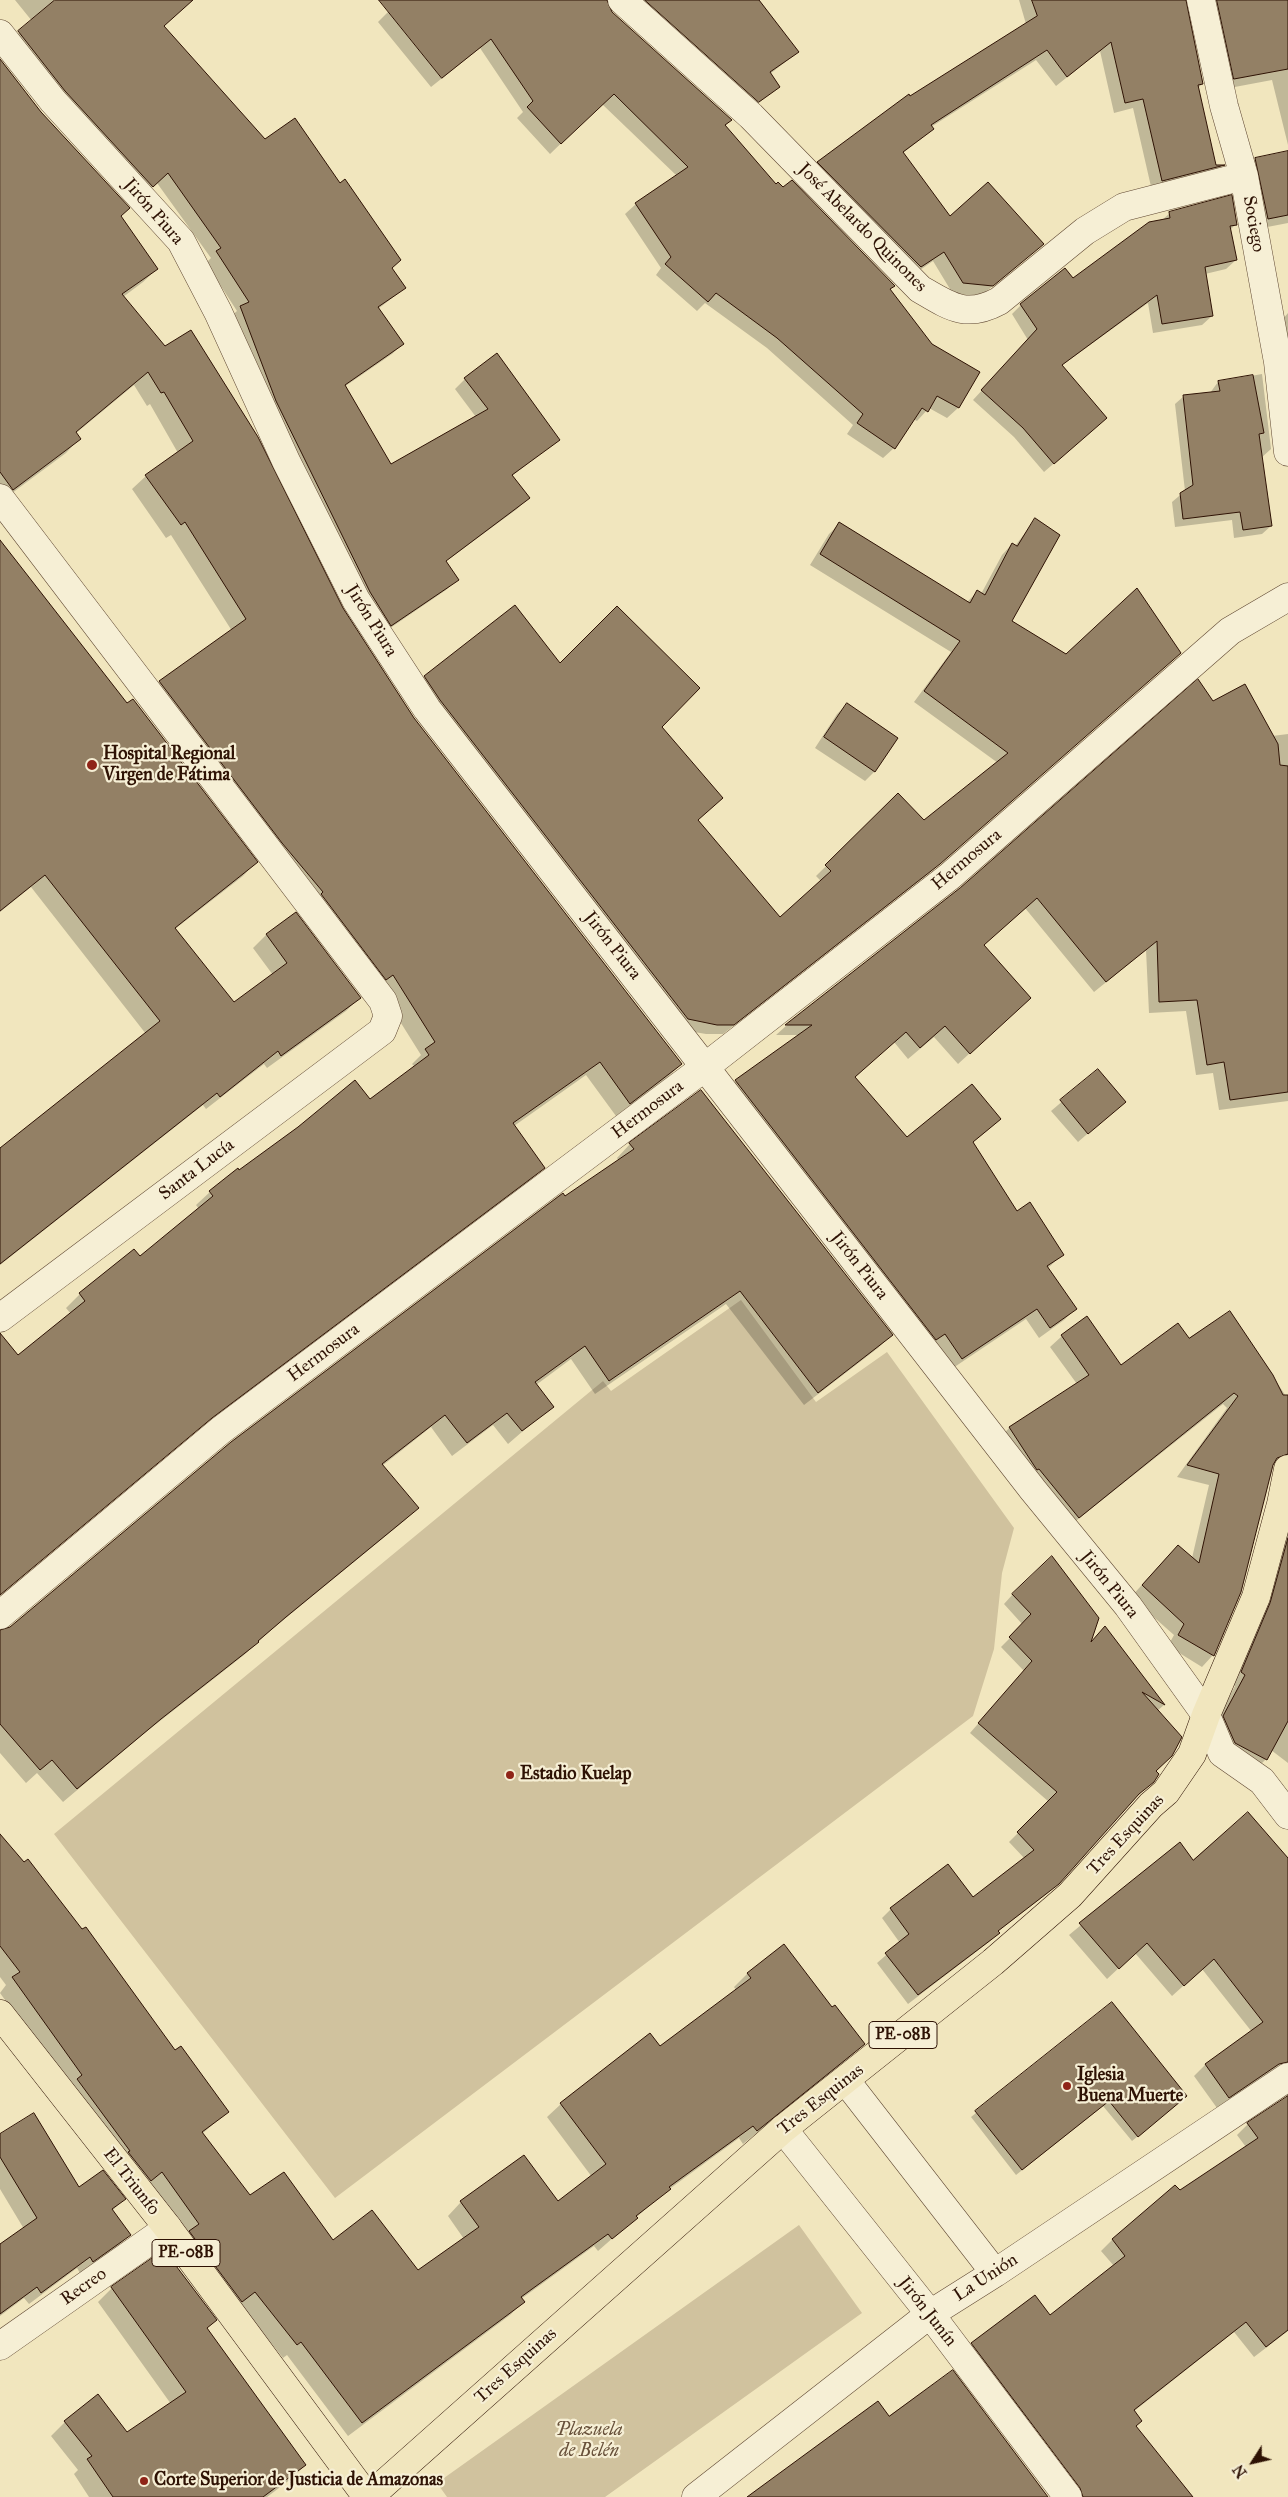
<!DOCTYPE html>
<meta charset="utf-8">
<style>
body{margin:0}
#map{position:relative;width:1288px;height:2497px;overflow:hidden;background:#f1e6be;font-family:"IM FELL Great Primer",serif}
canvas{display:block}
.north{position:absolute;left:1228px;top:2437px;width:50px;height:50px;-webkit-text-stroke:4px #f6efd5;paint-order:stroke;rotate:235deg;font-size:14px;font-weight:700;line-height:20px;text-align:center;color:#2e1204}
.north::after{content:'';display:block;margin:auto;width:18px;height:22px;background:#2e1204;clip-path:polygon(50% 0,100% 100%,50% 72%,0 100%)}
</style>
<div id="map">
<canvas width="1288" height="2497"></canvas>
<div class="north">N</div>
</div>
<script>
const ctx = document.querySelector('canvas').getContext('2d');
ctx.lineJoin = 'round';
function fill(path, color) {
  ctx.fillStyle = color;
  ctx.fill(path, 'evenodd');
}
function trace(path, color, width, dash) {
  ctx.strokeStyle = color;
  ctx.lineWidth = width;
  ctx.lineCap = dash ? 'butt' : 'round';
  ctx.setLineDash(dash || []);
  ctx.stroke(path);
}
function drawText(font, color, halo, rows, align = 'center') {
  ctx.font = font + ' "IM FELL Great Primer",serif';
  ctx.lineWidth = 4.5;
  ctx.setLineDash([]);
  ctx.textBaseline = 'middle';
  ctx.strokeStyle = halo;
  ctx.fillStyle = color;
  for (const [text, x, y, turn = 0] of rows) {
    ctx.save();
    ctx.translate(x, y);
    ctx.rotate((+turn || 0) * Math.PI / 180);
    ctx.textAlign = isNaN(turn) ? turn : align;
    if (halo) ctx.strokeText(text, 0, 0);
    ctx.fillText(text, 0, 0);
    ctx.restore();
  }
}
fill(new Path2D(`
 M741,1300L816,1402L887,1352L1014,1528L1002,1573L994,1649L973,1716L335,2198L54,1834L603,1381L611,1391Z
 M799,2225L862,2313L605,2497H447L437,2483Z`), '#d0c29e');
fill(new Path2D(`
 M15,0H188L163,26L265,141L391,268L405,288L378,309L402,344L392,354L344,387L391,466L476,417L455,389L465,379L558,440L512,476L528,498L517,509L445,562L457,580L446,590L380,635L230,317L237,311L206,263L211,258L157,183L142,197L8,43L32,21Z
 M400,0H606L611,12L731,120L725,126L776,186L889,289L931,345L978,373L958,408L947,418L929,408L917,421L913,419L894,448L883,458L847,434L853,425L767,348L705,303L697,311L656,275L661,268L625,214L636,204L677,176L602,104L550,154L517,118L523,112L480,48L431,87L378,22Z
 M624,0H757L798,52L770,74L778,87L748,111Z
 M1019,0H1185L1202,84L1197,89L1215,167L1221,166L1213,175L1152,191L1133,108L1114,113L1100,51L1056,86L1036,60L931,127L921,139L903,153L950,218L1042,244L981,296L953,294L933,261L910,277L808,173L818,163L910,98L1026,24Z
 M1202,0H1288V145L1272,80L1224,89Z
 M0,61L120,216L157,269L143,282L123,297L342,609L413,718L681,1064L667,1078L616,1116L586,1075L514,1126L543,1168L530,1181L196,1431L0,1595V1369L71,1314L66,1308L80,1294L134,1251L140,1257L199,1209L196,1205L210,1192L239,1172L369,1100L415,1067L412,1064L421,1055L379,988L146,695L160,682L232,631L171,535L166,538L132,489L146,476L178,453L150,404L147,406L134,385L75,434L79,439L66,453L0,502Z
 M1288,152V223L1257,229L1245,169L1256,159Z
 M1170,213L1236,224L1229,231L1236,260L1226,269L1205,274L1212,316L1202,325L1153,333L1148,303L1061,366L1096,427L1044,472L1014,437L973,400L1028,340L1012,314L1021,305L1073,279L1161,221Z
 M1288,313V343L1283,319Z
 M1262,374L1271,449L1261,458L1271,526L1262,534L1234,538L1232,520L1175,527L1172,502L1185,491L1175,404L1184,396L1210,393L1218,382Z
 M1035,520L1010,621L1067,655L1169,663L928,874L723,1034H706L677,1029L415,687L425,677L560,665L660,726L697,821L780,919L821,881L816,876L898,795L924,821L998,763L914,702L951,652L810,565L829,534L840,523L967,602L977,592L981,594L1002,555L1012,544L1015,546Z
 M0,542L127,705L256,862L243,876L175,929L234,1004L273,975L253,948L266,935L295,914L359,998L346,1011L267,1068L264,1064L206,1109L203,1105L0,1265V1149L146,1034L31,887L0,912Z
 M1212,702L1272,736L1288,734V1101L1219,1110L1213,1073L1196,1075L1186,1011L1149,1013L1146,950L1094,992L1025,908L982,946L1018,1009L958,1064L934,1037L908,1059L894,1042L854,1078L907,1139L988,1130L972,1143L1017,1213L1062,1255L1047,1269L1075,1309L1064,1320L1039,1338L1026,1319L950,1370L724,1092L736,1081L799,1035H776L786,1026L961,889Z
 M847,704L897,738L874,772L865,781L815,748L837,714Z
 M1098,1071L1124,1102L1078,1142L1051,1111Z
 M630,1144L891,1335L878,1348L804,1405L726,1304L595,1394L571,1359L536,1385L552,1406L508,1444L493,1425L452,1456L431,1427L382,1466L417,1508L404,1521L270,1631L244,1655L146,1732L63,1802L37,1773L26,1783L0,1753V1631L11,1628L565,1198L619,1161L617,1158Z
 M1229,1313L1288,1399V1469L1280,1465H1272L1240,1592L1213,1655L1202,1667L1168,1646L1174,1635L1131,1597L1167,1557L1192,1558L1209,1485L1177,1477L1227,1408L1223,1404L1067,1528L998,1440L1009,1428L1077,1384L1050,1347L1062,1336L1121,1367L1189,1340Z
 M1288,1503V1763L1271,1750L1266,1759L1254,1771L1213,1728L1235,1686L1231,1684Z
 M1013,1594L1089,1645L1105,1628L1164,1705L1157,1711L1153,1781L1133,1800L1048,1893L997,1932L989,1942L908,2004L877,1963L900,1943L882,1918L891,1909L973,1899L1025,1859L1009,1842L1049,1802L970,1733L1024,1671L1001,1647L1023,1625L1004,1604Z
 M0,1836L175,2052L227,2112L202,2134L250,2197L333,2242L418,2272L464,2239L448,2216L461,2202L558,2203L592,2177L547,2117L561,2104L660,2048L736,1990L734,1987L748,1973L832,2009L863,2044L850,2057L743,2144L739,2138L664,2193L598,2251L594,2246L521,2299L523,2302L510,2315L348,2436L287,2355L283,2358L69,2089L0,1993L6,1985L0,1977Z
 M1179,1844L1193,1862L1288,1860V2077L1217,2108L1194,2076L1205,2065L1252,2032L1202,1969L1172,1996L1135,1953L1107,1979L1069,1935Z
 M1112,2004L1180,2102L1132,2141L1103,2106L1016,2175L971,2117Z
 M1288,2097V2331L1254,2357L1234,2332L1133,2412L1135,2426L1192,2497H1090L1028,2420L1017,2428L961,2355L972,2344L1050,2317L1114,2266L1101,2251L1112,2240L1175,2187L1180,2192L1246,2147L1237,2135L1248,2124Z
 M0,2135L79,2189L124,2199L112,2211L129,2235L117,2247L80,2273L77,2268L29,2304L24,2298L0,2316V2246L24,2229L0,2189Z
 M112,2288L215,2320L206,2329L305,2465L291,2479L267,2497H89L74,2474L78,2470L51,2436L65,2422L127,2434L171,2404L98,2302Z`), '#0003');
const building = new Path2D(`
 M55,0H193L164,26L265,139L295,118L340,183L345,179L401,260L392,268L406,288L378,307L404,344L345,385L391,464L488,409L464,378L497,353L560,440L512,475L530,498L446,561L459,580L391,626L370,592L276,401L240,306L249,302L216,251L221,248L168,173L153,187L65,91L18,31Z
 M379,0H607L612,12L732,120L725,125L776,184L778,182L783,187L792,180L895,286L890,289L932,344L980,372L959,408L937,396L928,412L922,408L895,449L857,423L863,414L777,338L716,293L708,302L665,264L671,257L635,203L688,167L614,94L561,144L527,107L533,101L491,39L442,78Z
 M645,0H759L799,52L770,72L780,87L759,102Z
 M1032,0H1186L1203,84L1198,85L1216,165H1225L1162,181L1143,99L1125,103L1111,42L1067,77L1047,50L931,125L934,129L903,152L950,216L988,182L1044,244L993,286L963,283L944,252L921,267L817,162L909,94L910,96L1037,16Z
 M1217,0H1288V69L1234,79Z
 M0,59L41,112L130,208L121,216L158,269L122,294L165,346L191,330L258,437L343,608L414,718L682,1064L630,1104L600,1062L513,1123L545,1168L212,1418L0,1595V1333L18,1355L85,1301L79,1293L134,1249L140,1256L213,1196L209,1191L238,1168L239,1170L298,1127L355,1080L370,1099L429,1055L425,1049L435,1042L393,975L386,980L321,894L323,892L282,843L159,681L246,619L185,522L181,525L145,475L193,441L164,392L161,393L148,372L76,432L81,439L13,490L0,472Z
 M1288,151V215L1268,219L1255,158Z
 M1232,195L1237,225L1230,226L1237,260L1205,267L1213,316L1162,324L1157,295L1062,365L1107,418L1054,464L1023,428L981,390L1037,329L1020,304L1065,268L1073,278L1149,222L1170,218L1169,212Z
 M1253,375L1264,433L1259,434L1272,526L1243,530L1240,512L1183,519L1180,493L1193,485L1183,395L1220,391L1218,381Z
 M1035,518L1060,535L1012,621L1066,654L1137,588L1181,653L940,864L734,1025H717L688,1019L440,700L424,676L515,605L560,663L617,606L700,688L662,727L723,798L698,820L780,917L831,871L825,865L898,793L924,820L1008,753L924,691L960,641L820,554L839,522L970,603L977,590L985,595L1012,543L1017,546Z
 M0,540L127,703L133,699L258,862L175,928L234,1002L287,963L266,934L296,912L361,998L281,1056L278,1051L220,1097L217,1093L0,1264V1148L160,1021L45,875L0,911Z
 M1198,679L1213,701L1245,684L1278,744L1280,765L1288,766V1092L1230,1100L1224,1062L1207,1065L1197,1000L1159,1002L1157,941L1106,982L1037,898L984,945L1031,998L970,1054L945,1026L920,1048L906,1032L855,1077L907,1137L972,1084L1001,1119L973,1142L1017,1211L1030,1202L1064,1255L1047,1266L1077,1309L1050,1328L1037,1309L962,1359L945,1334L936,1340L735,1080L812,1025H785L960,888Z
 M847,703L898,738L875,772L824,737Z
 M1098,1069L1126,1102L1088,1134L1060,1100Z
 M701,1090L893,1335L818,1393L740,1291L609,1381L585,1346L535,1382L554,1407L522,1431L507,1413L467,1443L445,1415L382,1464L419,1508L286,1617L258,1641L259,1642L161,1719L77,1789L52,1760L40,1770L0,1724V1630L10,1627L231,1442L563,1193L565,1196L634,1149L629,1143Z
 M1230,1311L1273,1375L1283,1395H1288V1454L1277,1458L1273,1465L1241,1592L1214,1656L1178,1635L1184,1624L1142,1585L1178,1545L1199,1563L1219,1474L1187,1465L1238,1396L1234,1393L1079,1518L1039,1469L1037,1470L1035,1467L1009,1427L1089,1375L1061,1335L1087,1316L1121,1365L1178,1323L1189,1338Z
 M1288,1538V1721L1267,1760L1235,1743L1223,1716L1245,1675L1241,1672L1270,1603Z
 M1052,1556L1099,1618L1091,1642L1105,1626L1165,1705L1142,1692L1182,1737L1172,1756L1156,1771L1159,1774L1154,1782L1139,1794L1059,1884L998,1931L1000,1933L918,1995L885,1953L909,1934L890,1908L948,1864L973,1897L1034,1850L1017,1832L1057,1792L978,1723L1032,1661L1009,1637L1031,1614L1012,1594Z
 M1248,1812L1288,1858V2062L1279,2064L1229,2098L1205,2064L1263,2022L1214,1959L1184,1986L1147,1943L1119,1969L1079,1923L1180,1842L1193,1860Z
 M0,1834L24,1862L28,1859L82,1929L86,1927L175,2050L181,2046L229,2112L202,2132L250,2195L284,2172L333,2240L372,2210L418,2270L479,2227L460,2201L524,2155L558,2201L606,2164L560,2103L650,2033L660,2046L751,1978L747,1973L784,1944L832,2007L835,2005L865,2044L757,2131L753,2126L669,2187L671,2189L636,2216L638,2218L612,2239L608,2234L521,2297L525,2302L362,2423L301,2342L297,2345L255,2292L242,2302L189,2231L199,2224L162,2172L151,2181L128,2152L130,2151L77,2079L82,2075L12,1977L20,1972L0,1946Z
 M1112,2002L1187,2096L1138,2137L1109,2101L1022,2170L975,2111Z
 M1288,2096V2330L1266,2347L1246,2322L1134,2410L1142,2421L1136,2426L1193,2497H1083L1080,2488L971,2343L1035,2295L1050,2315L1125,2256L1112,2239L1175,2185L1180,2190L1258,2138L1247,2123Z
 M34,2113L79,2187L103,2170L126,2199L112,2209L131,2235L93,2262L90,2257L41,2293L37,2287L0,2314V2244L37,2218L0,2157V2134Z
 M164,2250L217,2320L207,2328L306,2465L263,2497H113L87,2459L92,2456L64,2421L98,2394L127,2432L186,2392L111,2287Z
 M953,2370L1048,2497H747L878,2401L889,2416Z`);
fill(building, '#938065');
trace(building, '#2e1204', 1);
const street = new Path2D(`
 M622,0L751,116L920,289C949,306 966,319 999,301L1085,231L1124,207L1244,176
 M1201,0L1224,106L1244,176L1278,362L1288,452
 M0,34L53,101L181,241L218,312L286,461L356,600L427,709L1033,1490L1128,1606L1206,1715L1222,1753L1262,1781L1288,1815
 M0,498L383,1001L388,1016L382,1031L0,1318
 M0,1615L221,1430L705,1067L950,876L1230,631L1288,597
 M846,2081L995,2273
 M783,2129L930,2314L1068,2497
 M0,2346L168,2228
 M696,2497L930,2314L995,2273L1288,2077`);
const highway = new Path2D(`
 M0,2014L168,2228L367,2497
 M369,2497L783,2129L993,1962L1070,1895L1151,1805L1166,1792L1192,1754L1206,1715L1256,1597L1281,1504L1288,1469`);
trace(street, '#5f4732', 29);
trace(highway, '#2e1204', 29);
trace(street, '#f6efd5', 28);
trace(highway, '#f1e6be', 28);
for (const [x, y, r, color] of [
 [92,765,6,"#8f2418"],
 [510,1775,5,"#8f2418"],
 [1067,2086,5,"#8f2418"],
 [144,2481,5,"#8f2418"]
]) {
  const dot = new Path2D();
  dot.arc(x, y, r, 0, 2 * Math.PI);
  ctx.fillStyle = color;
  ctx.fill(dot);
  trace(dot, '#f6efd5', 2);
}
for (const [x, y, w] of [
 [903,2035,68],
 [186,2253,68]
]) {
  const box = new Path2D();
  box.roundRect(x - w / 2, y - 13.5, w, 27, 4);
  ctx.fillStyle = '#f6efd5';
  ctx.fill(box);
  trace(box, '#2e1204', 1);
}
drawText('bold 16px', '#2e1204', null, [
 ["PE-08B",903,2035],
 ["PE-08B",186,2253]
]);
drawText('18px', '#2e1204', '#f6efd5', [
 ["Jirón Piura",153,212,49],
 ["Sociego",1253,224,80],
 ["José Abelardo Quinones",862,228,45],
 ["Jirón Piura",371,621,58],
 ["Hermosura",967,860,-40],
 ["Jirón Piura",612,946,52],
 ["Hermosura",648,1110,-37],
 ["Santa Lucía",197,1170,-37],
 ["Jirón Piura",859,1266,52],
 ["Hermosura",324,1353,-37],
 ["Jirón Piura",1109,1585,51],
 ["Tres Esquinas",1126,1835,-47],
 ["Tres Esquinas",821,2100,-38],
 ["El Triunfo",131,2182,52],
 ["La Unión",986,2278,-33],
 ["Recreo",84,2287,-35],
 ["Jirón Junín",927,2312,52],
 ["Tres Esquinas",516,2366,-42]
]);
drawText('bold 18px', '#2e1204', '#f6efd5', [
 ["Hospital Regional",103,755],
 ["Virgen de Fátima",103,776],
 ["Estadio Kuelap",520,1775],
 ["Iglesia",1077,2076],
 ["Buena Muerte",1077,2097],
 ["Corte Superior de Justicia de Amazonas",154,2481]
], 'left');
drawText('italic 18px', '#67503a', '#f6efd5', [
 ["Plazuela",589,2431],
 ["de Belén",589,2452]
]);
</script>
